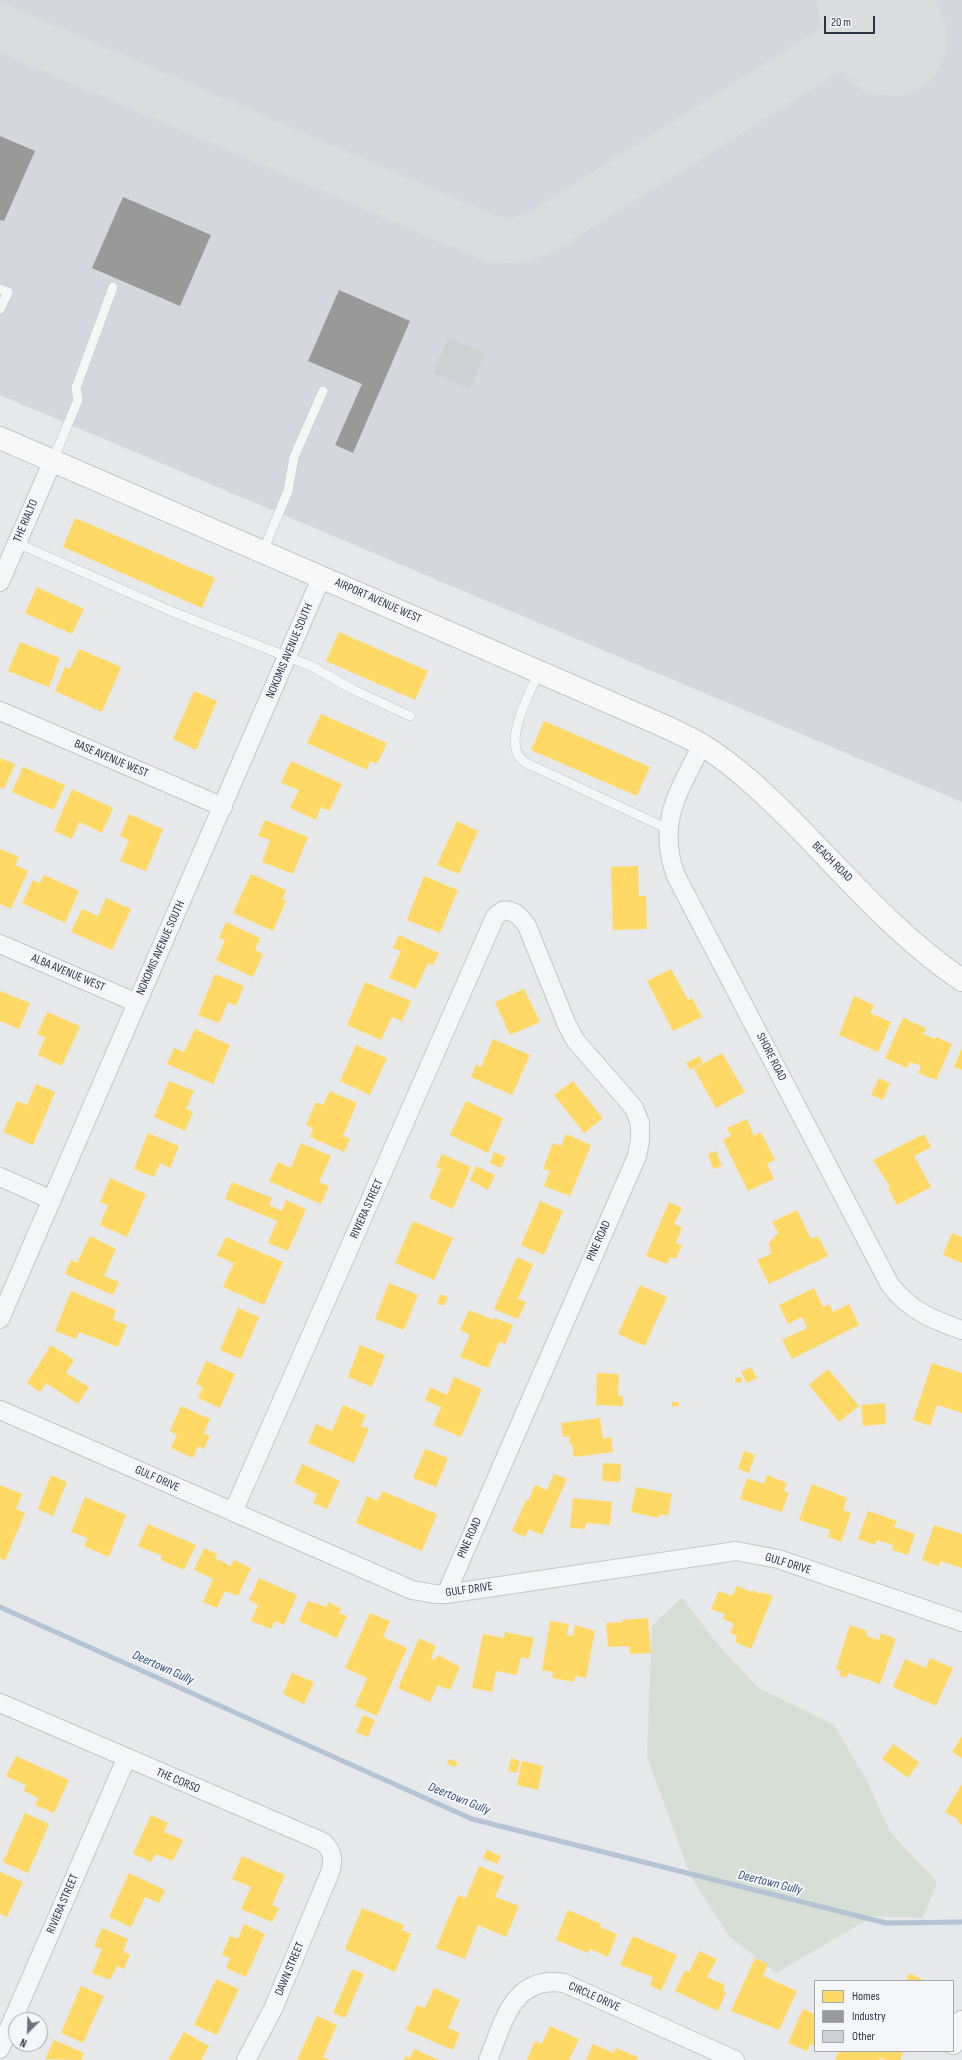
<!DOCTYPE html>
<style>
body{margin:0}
#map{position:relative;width:962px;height:2060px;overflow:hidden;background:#e6e8ea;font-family:"Sofia Sans Condensed",sans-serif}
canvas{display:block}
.legend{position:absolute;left:814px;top:1980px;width:140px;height:72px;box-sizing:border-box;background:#f4f6f9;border:1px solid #a4a8b1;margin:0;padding:5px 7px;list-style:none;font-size:12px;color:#2b3445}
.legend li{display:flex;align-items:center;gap:8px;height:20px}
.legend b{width:20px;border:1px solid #a4a8b1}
.north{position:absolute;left:8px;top:2012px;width:40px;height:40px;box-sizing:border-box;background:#f4f6f9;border:1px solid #a4a8b1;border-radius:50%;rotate:203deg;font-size:11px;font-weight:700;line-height:16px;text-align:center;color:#2b3445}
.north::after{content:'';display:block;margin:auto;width:14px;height:18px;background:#6c737f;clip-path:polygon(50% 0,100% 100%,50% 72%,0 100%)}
.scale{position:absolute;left:824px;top:16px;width:51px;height:18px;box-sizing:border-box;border:2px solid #2b3445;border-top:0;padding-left:5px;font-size:12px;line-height:14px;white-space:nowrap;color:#2b3445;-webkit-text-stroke:3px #f4f6f9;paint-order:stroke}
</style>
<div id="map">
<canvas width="962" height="2060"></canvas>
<ul class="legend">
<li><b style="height:11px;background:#ffd966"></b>Homes</li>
<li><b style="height:11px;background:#999"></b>Industry</li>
<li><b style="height:11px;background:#ced0d3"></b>Other</li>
</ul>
<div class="north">N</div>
<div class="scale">20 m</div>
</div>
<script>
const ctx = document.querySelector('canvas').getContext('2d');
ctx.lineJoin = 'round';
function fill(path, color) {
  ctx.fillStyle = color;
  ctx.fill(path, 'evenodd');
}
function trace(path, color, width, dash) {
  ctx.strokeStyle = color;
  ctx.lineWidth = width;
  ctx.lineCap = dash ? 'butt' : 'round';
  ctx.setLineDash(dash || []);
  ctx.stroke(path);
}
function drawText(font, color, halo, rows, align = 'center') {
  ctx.font = font + ' "Sofia Sans Condensed",sans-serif';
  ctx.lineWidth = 4;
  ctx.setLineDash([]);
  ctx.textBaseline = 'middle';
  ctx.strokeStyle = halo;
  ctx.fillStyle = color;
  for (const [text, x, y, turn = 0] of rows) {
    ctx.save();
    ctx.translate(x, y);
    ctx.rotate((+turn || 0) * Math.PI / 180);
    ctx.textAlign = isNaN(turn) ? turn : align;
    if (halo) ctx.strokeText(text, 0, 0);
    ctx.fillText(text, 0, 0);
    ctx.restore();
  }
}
fill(new Path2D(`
 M0,0H962V802L0,395Z`), '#d4d7dd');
fill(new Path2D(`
 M682,1597L714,1640L757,1687L834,1725L867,1781L890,1832L937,1882L923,1918L874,1916L776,1973L729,1936L691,1877L647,1757L652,1626Z`), '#d6ded6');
fill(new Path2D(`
 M75,518L215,578L202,608L63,547Z
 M37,587L84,609L72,634L25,613Z
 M339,632L428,671L415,700L326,661Z
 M20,642L60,658L49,687L8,671Z
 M79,649L121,667L102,712L55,691L65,667L70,669Z
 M194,691L217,701L196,750L173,739Z
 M321,714L387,743L377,764L370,761L367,770L307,743Z
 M544,721L650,767L637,796L531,750Z
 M0,758L15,764L4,789L0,787Z
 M291,761L342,784L329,811L321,807L316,820L290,808L299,790L281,783Z
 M23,767L65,785L54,810L12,792Z
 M72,789L113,808L102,833L79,822L72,839L54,831Z
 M129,814L163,829L146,871L120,861L129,840L120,836Z
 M265,820L308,837L293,874L262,862L270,840L258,836Z
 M457,821L478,831L459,874L437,865Z
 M0,849L19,857L15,865L28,871L11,909L0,904Z
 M638,866L639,896H646L647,929L613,930L611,867Z
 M251,874L286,890L282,900L286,901L273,931L233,913Z
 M44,875L79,891L65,923L22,903L33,880L40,883Z
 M424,876L458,890L440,933L407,920Z
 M106,898L131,909L112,950L71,932L82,909L98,916Z
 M226,922L260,938L255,950L263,954L253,977L216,960L225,940L219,938Z
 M399,935L439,953L433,965L428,963L416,989L389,978L401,951L393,948Z
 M671,969L688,1000L692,998L702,1017L673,1031L647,981Z
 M215,974L244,986L236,1006L228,1002L219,1023L198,1015Z
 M365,982L411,1001L402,1021L392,1017L381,1040L347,1025Z
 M524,989L540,1022L510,1035L495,1002Z
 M0,991L30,1003L19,1029L0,1021Z
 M854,996L874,1005L870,1013L891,1022L878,1052L839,1035Z
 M47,1012L80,1026L62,1066L38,1055L45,1037L37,1034Z
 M903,1018L926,1028L923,1034L935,1039L936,1037L952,1044L936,1080L918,1073L921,1066L910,1062L907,1068L885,1058Z
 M195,1029L230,1045L213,1084L167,1064L174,1048L184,1052Z
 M493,1039L530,1055L512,1095L471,1077L476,1065L481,1067Z
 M356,1045L387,1058L370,1095L340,1081Z
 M962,1048V1070L954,1067Z
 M722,1053L745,1092L716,1108L694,1069Z
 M699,1056L703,1063L690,1070L686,1063Z
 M879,1078L890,1083L883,1100L871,1095Z
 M169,1081L194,1091L186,1109L193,1112L185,1131L154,1117Z
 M573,1081L603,1118L584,1133L554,1095Z
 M36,1084L55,1092L33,1145L3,1132L17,1101L27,1105Z
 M330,1091L357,1103L343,1136L350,1139L344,1152L310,1137L313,1128L306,1125L316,1102L323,1105Z
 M466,1101L503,1118L488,1153L450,1135Z
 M747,1119L754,1136L761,1132L775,1160L767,1164L774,1179L748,1191L723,1140L731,1136L727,1128Z
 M148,1133L179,1146L170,1168L160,1163L154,1177L134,1169Z
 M566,1134L591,1145L570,1196L544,1186L550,1171L543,1169L553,1143L561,1146Z
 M924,1134L931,1147L914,1156L931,1187L897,1205L888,1188L890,1187L873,1160Z
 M301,1143L331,1156L319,1182L329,1186L321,1204L269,1181L278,1162L291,1168Z
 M716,1151L722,1166L713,1169L708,1154Z
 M494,1152L506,1157L501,1168L490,1163Z
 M442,1154L471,1167L453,1209L429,1198L441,1169L436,1167Z
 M476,1166L495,1175L488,1190L470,1180Z
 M110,1178L146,1194L127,1237L100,1225L108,1205L100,1202Z
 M232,1182L272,1198L269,1205L282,1211L286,1200L306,1209L288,1251L268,1243L277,1221L225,1199Z
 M540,1201L563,1211L544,1255L521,1245Z
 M669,1202L682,1208L674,1224L682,1228L676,1243L682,1245L676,1259L670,1257L667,1264L646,1256Z
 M797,1210L811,1239L818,1236L828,1256L769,1284L757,1260L771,1254L769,1243L778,1233L772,1222Z
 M413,1221L453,1238L434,1280L395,1263Z
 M952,1233L962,1237V1263L943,1255Z
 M90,1236L116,1249L104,1276L119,1282L113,1295L65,1274L71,1260L77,1263Z
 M226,1237L283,1262L264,1305L223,1287L234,1263L217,1256Z
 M517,1257L533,1264L518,1299L526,1302L518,1319L494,1309Z
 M389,1283L418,1295L404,1330L375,1319Z
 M640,1285L667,1297L645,1346L618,1334Z
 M814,1288L823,1307L829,1304L833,1312L849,1304L859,1325L792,1359L782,1340L807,1328L802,1317L788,1324L779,1305Z
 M71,1291L116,1310L113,1320L127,1325L118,1347L79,1332L76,1339L55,1331Z
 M441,1294L448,1297L444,1306L437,1303Z
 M238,1308L259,1317L241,1359L220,1350Z
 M469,1310L494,1320L495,1318L513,1325L505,1344L499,1342L488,1368L460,1357L470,1335L460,1330Z
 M51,1345L74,1360L66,1373L89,1387L78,1404L46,1383L40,1392L27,1383Z
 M360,1345L385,1355L372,1387L348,1377Z
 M206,1361L235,1374L220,1408L198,1398L203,1387L196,1384Z
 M932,1363L962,1373V1413L937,1405L930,1426L913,1420Z
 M751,1367L757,1378L747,1383L741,1372Z
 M828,1369L859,1406L839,1422L809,1385Z
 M597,1373L619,1374L618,1396H623V1406L596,1405Z
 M454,1377L482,1389L461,1437L433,1425L441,1407L425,1400L430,1387L447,1395Z
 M736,1377L742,1378L741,1383L735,1382Z
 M672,1402H679V1406L672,1407Z
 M885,1403L886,1424L863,1426L861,1405Z
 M343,1405L366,1415L361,1426L369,1429L354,1463L308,1443L316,1424L332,1431Z
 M181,1406L210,1419L204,1433L210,1436L204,1449L198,1446L193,1458L171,1448L177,1435L170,1431Z
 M600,1418L603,1439L611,1437L613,1452L574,1457L572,1444H570L569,1436L563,1437L561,1423Z
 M425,1449L448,1458L436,1487L413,1478Z
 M744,1451L755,1455L749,1473L738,1469Z
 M603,1463L621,1464L620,1482L602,1481Z
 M302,1464L340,1481L327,1509L313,1503L317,1494L294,1483Z
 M554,1474L567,1479L542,1535L529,1529L525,1537L512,1531L526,1500L528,1501L535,1485L547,1490Z
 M51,1475L67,1482L53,1516L38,1509Z
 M767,1475L787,1483L784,1491L789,1493L782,1512L740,1499L747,1478L764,1484Z
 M812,1484L847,1498L843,1510L851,1513L841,1542L828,1537L830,1530L799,1520Z
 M0,1485L22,1494L16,1509L25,1513L5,1561L0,1558Z
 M636,1487L672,1494L668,1516L659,1514V1518L631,1512Z
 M382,1491L437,1514L422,1551L356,1523L367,1496L378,1501Z
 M85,1497L126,1515L109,1557L84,1546L88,1538L71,1532Z
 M573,1498L612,1502L610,1525L586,1523L585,1529L570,1528Z
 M868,1511L897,1521L894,1527L915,1534L908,1555L892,1550L893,1545L877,1540L875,1545L858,1539Z
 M148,1524L196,1545L184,1570L161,1560L162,1556L138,1546Z
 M934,1525L962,1534V1568L940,1561L939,1566L922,1560Z
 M204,1548L217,1554L215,1558L231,1566L234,1560L251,1568L238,1596L225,1591L217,1608L203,1602L213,1579L194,1570Z
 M259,1578L297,1595L284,1625L275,1621L271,1629L251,1621L258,1605L249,1600Z
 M737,1586L751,1592L752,1590L761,1594V1592L773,1596L751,1649L735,1642L737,1636L730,1633L734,1624L723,1619L725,1614L711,1609L719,1591L732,1596Z
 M308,1601L327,1607L328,1602L341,1608L339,1613L347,1616L337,1638L299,1621Z
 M370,1613L390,1621L383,1637L407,1648L377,1716L355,1706L367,1678L345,1668Z
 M648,1618L651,1653L630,1654L629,1646L608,1647L606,1623L623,1622L622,1620Z
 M550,1621L569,1624L567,1635L573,1636L575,1625L595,1631L586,1678L575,1676L574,1682L552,1678L553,1672L542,1670Z
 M850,1625L867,1631L866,1636L879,1640L881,1633L896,1639L880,1684L848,1673L847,1678L839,1675L841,1671L836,1669Z
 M505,1632L534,1638L529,1659L521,1657L517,1675L496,1671L492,1692L472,1688L483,1634L504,1638Z
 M419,1638L436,1646L431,1658L435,1660L438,1655L460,1667L450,1690L438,1685L430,1702L398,1688Z
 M930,1658L953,1668L936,1706L893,1687L905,1659L926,1668Z
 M292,1673L314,1682L304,1704L283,1694Z
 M363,1715L375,1720L368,1737L356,1732Z
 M962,1736V1758L952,1752Z
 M893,1744L919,1762L908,1778L882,1759Z
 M16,1756L69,1780L54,1813L35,1805L38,1798L24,1791L26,1785L6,1776Z
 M511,1758L520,1761L517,1773L508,1771Z
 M449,1759L458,1762L456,1767L447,1764Z
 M522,1761L543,1766L538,1790L517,1785Z
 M962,1784V1825L958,1822L959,1820L945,1812Z
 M25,1813L49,1824L28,1873L3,1862Z
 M151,1815L168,1823L164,1832L183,1840L173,1861L156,1854L151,1862L133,1854Z
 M487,1850L501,1856L497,1864L483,1858Z
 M242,1856L285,1875L272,1905L279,1908L272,1922L241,1909L251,1887L232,1879Z
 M479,1866L504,1876L495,1897L519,1906L506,1937L478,1925L465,1959L436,1948L458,1895L466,1898Z
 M0,1872L23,1882L7,1917L0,1914Z
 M129,1873L165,1890L159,1903L145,1897L131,1927L109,1917Z
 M362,1908L404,1925L402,1930L411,1934L395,1972L345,1949Z
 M568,1910L601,1924L600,1927L617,1934L608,1957L590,1949L588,1953L556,1940Z
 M244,1924L265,1934L246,1977L226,1968L230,1958L222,1955L230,1936L238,1939Z
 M102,1928L128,1939L123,1951L130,1955L124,1969L117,1966L110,1980L92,1973L102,1949L94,1946Z
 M633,1936L677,1955L661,1991L650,1985L653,1977L620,1965Z
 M699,1951L717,1959L707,1977L725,1985L723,1991L726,1992L718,2011L675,1991L685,1970L689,1972Z
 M755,1958L768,1964L763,1976L797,1991L779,2030L731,2011Z
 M352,1969L364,1974L345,2018L333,2013Z
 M909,1973L926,1981H906Z
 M216,1979L239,1989L217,2035L194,2025Z
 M81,1986L104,1996L83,2043L61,2033Z
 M434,1988L460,2000L448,2028L460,2033L453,2050L406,2030L417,2005L425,2008Z
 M803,2009L815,2014V2046L810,2044L807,2051L788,2043Z
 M317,2016L337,2025L323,2057L330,2060H297Z
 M550,2026L579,2039L569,2060H527L535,2041L542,2044Z
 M184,2032L209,2046L201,2060H168Z
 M54,2040L84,2053L81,2060L45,2059Z
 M593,2044L614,2053L616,2048L638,2057L637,2060H586Z
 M414,2049L439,2060H404L406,2056L410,2058Z
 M839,2051H904L900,2060H886L880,2058L879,2060H835Z`), '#ffd966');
fill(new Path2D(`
 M0,136L35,151L4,221L0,220Z
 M123,197L211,235L180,306L92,268Z
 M339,290L410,321L353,453L335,445L362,384L308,361Z`), '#999');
trace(new Path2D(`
 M0,1607L472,1819L886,1923L962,1922`), '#b4c4d5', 5);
trace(new Path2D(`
 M0,27L487,237C509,244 527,240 546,229L835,47C852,35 863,22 865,0`), '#dadcde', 46);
trace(new Path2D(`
 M874,0L890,39`), '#dadcde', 114);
fill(new Path2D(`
 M448,338L485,353L470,389L433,373Z`), '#ced0d3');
const lane = new Path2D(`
 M0,289L8,292L0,309
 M53,460L78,400L76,388L113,287
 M17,543L173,612L311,666L354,690L410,716
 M263,551L288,491L294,457L323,391
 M539,671C531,691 503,740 521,759C524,763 532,766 537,768L668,829`);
const street = new Path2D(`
 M0,582L53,460
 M0,711L223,807
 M702,745C679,791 656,823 676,876L890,1285C911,1311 931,1319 962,1330
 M0,944L137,1003
 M0,1177L52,1200
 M0,1319L322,576
 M0,1410L412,1590L435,1594H446L736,1551L778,1559L962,1622
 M233,1512L495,917L502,911C513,908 521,917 527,926L567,1025L575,1040L634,1108L640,1123V1140L637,1156L446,1594
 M0,1703L323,1842C334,1852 334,1862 329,1875L273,2009L246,2060
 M0,2049L126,1759
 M488,2060C504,2022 512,1975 564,1983L735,2060`);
const secondary = new Path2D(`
 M0,438L664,726C677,732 690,738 702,745C736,766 766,795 794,823C847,877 899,938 962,980
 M953,2043L962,2022`);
trace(lane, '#c4c6c8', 10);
trace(street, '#c4c6c8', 20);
trace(secondary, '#c4c6c8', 24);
trace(lane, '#f5f6f7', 9);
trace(street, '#f5f6f7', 18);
trace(secondary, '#f8f8f8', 22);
drawText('12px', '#2b3445', '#f4f6f9', [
 ["THE RIALTO",26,521,-67],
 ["AIRPORT AVENUE WEST",378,601,24],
 ["NOKOMIS AVENUE SOUTH",290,651,-67],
 ["BASE AVENUE WEST",111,759,23],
 ["BEACH ROAD",832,862,45],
 ["NOKOMIS AVENUE SOUTH",161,948,-66],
 ["ALBA AVENUE WEST",68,973,23],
 ["SHORE ROAD",771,1057,63],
 ["RIVIERA STREET",367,1209,-66],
 ["PINE ROAD",599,1241,-66],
 ["GULF DRIVE",157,1479,24],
 ["PINE ROAD",470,1538,-66],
 ["GULF DRIVE",788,1564,17],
 ["GULF DRIVE",469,1590,-8],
 ["THE CORSO",178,1781,23],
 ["RIVIERA STREET",63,1904,-67],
 ["DAWN STREET",290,1969,-67],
 ["CIRCLE DRIVE",594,1997,24]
]);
drawText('italic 13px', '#34527a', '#f4f6f9', [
 ["Deertown Gully",163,1668,24],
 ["Deertown Gully",459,1799,22],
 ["Deertown Gully",770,1883,14]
]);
</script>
